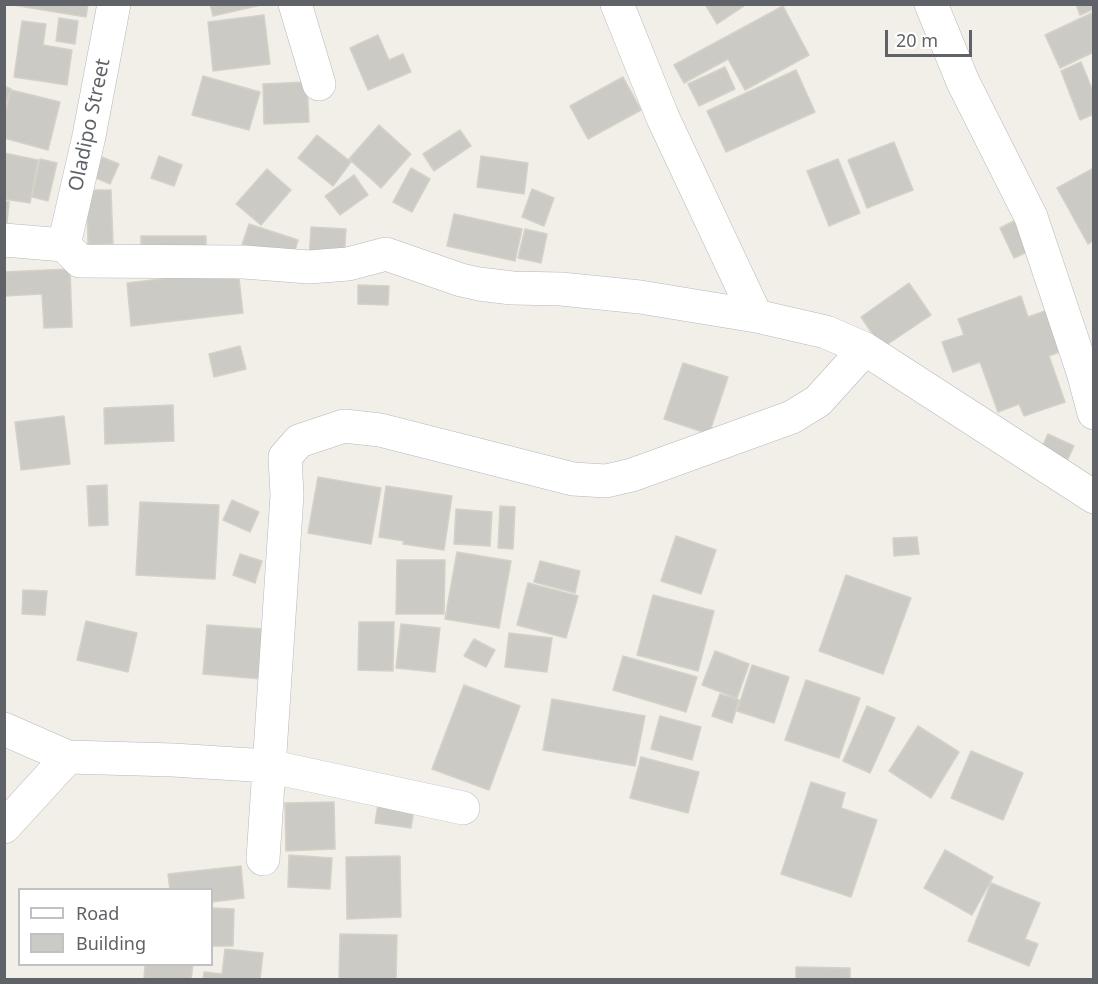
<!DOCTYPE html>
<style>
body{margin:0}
#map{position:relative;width:1098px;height:984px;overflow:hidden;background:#f1efe8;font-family:"Noto Sans",sans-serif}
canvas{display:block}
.frame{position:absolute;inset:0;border:6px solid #5f6368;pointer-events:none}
.legend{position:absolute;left:18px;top:888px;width:195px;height:78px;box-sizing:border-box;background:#fff;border:2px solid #bfc1c3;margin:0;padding:8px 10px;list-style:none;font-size:18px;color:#5f6368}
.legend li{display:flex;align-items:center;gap:12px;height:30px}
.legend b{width:30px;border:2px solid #bfc1c3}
.scale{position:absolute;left:885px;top:30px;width:87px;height:27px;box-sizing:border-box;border:3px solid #5f6368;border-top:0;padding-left:8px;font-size:18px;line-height:21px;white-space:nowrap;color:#5f6368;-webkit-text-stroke:4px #fff;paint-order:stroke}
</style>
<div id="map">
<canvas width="1098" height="984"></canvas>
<div class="frame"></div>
<ul class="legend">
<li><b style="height:8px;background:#fff"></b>Road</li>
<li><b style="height:16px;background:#cccac5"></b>Building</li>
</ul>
<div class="scale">20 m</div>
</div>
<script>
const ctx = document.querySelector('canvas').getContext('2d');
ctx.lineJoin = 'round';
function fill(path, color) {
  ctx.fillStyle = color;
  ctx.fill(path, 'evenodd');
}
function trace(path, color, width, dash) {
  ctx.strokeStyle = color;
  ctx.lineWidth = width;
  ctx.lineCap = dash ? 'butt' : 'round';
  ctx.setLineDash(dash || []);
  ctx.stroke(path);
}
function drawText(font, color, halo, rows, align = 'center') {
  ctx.font = font + ' "Noto Sans",sans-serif';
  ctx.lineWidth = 4.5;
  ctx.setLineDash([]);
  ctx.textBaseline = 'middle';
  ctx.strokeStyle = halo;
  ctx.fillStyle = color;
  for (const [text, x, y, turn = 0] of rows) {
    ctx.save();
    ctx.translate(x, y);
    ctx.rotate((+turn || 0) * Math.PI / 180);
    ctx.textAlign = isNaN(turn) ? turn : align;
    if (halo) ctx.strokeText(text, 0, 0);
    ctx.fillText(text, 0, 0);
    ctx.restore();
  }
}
const building = new Path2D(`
 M7,4H88L86,17Z
 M210,4H265L213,16Z
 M705,4H747L717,24Z
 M1076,4H1094V9L1080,15Z
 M783,6L809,55L745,90L728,59L684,83L674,65Z
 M1094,12V52L1060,68L1045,35Z
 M264,15L270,64L213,71L208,22Z
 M59,18L78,21L75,44L56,41Z
 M22,21L46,24L43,45L72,50L67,85L14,77Z
 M378,35L389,60L403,54L411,72L368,90L350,48Z
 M1081,62L1094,94V114L1080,120L1061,71Z
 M725,67L735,89L699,106L688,84Z
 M796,70L815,112L726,152L707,111Z
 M203,76L260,92L249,130L192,115Z
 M623,77L641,110L588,139L570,106Z
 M307,82L309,122L264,124L263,84Z
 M4,86L11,89L4,107Z
 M11,90L60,102L48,150L4,138V116Z
 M379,125L411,154L381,188L349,159Z
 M460,130L471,146L434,171L423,154Z
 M317,135L351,162L333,186L298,158Z
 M894,142L913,190L867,208L848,160Z
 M4,153L38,160L30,203L4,199Z
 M159,156L182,165L174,186L151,178Z
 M481,156L528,163L524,194L477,187Z
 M102,157L119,164L110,184L94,177Z
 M40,159L57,163L48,201L32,197Z
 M838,159L860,213L829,226L807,171Z
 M411,168L430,179L412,212L393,202Z
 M1094,168V240L1088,244L1057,188Z
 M267,169L291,190L261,225L236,204Z
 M354,175L368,195L340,215L325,196Z
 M532,189L554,198L544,226L522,217Z
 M87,190H111L113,244L88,245Z
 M4,201L9,202L7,223L4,222Z
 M454,214L522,229L515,261L447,246Z
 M1022,217L1036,248L1014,258L1000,228Z
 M249,224L298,240L292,261L242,245Z
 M311,227L346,229L344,262L309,260Z
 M525,229L547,234L541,263L518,258Z
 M141,236H206V254H141Z
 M70,269L72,327L44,328L42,294L4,296V272Z
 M238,270L243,313L131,326L127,283Z
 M909,283L931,315L882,348L861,317Z
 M358,285L389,286L388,305L358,304Z
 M1021,296L1028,317L1048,310L1062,351L1049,356L1065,402L1024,416L1019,404L998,412L980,362L953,372L942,342L964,335L958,319Z
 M240,346L246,369L214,377L209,354Z
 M683,363L728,377L709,434L664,419Z
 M173,405L174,441L105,444L104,408Z
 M64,416L70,464L21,470L15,422Z
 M1048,434L1074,446L1066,463L1040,452Z
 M318,477L381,488L371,544L308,533Z
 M107,485L108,525L89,526L87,486Z
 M386,486L452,496L444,550L403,544L404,541L379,537Z
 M232,500L259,512L250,532L223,520Z
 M140,502L219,505L215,579L136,575Z
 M500,506L515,507L513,549L498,548Z
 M456,509L492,512L490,546L454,544Z
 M676,536L716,550L701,594L661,581Z
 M917,537L919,554L894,556L893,538Z
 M457,552L511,561L499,628L445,619Z
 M240,554L262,561L255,583L233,575Z
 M397,560H445L444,614H396Z
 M540,561L580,571L575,593L534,582Z
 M846,575L911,598L883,674L819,651Z
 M528,583L578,596L566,638L517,625Z
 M23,590L47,591L45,615L22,614Z
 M653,595L714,611L698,671L637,655Z
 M86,621L137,633L128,672L77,660Z
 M359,622H394L393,671L358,670Z
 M401,624L440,628L435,672L396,668Z
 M207,625L277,630L273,680L203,674Z
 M509,633L552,638L547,672L505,667Z
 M474,639L495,650L486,667L464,656Z
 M715,651L749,664L737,698L702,685Z
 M623,656L697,677L686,712L613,690Z
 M752,665L789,677L774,723L737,711Z
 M806,680L860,698L839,758L785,740Z
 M464,685L520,706L489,790L432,769Z
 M720,694L739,700L732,723L712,716Z
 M552,699L645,716L635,766L543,750Z
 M867,706L895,718L870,773L843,761Z
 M660,716L701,727L692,760L651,749Z
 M918,726L959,752L931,798L889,771Z
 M971,751L1023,773L1003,820L951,798Z
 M641,757L699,772L688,813L630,798Z
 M811,782L845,793L841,808L877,820L851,897L781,874Z
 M334,802L335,849L286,851L285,803Z
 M378,804L414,809L411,828L375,823Z
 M945,850L993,877L972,915L924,888Z
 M289,855L332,858L330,889L288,887Z
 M400,856L401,917L347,919L346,857Z
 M241,866L244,898L212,902V890H170L168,874Z
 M991,883L1040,903L1025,939L1038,944L1029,966L968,941Z
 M212,908L234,909L233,946H212Z
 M340,934L397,935L396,980H339Z
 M225,949L263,953L260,980H203L204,972L222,974Z
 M145,964H193L191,980H144Z
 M796,967L850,968V980H796Z`);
fill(building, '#cccac5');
trace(building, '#d6d1c6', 1.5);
const minor = new Path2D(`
 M295,4L319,84
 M617,4L663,118L756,316
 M931,4L963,82L1031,217L1083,372L1094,413
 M4,240L64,245L80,261L244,262L309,267L348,264L386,254L461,280L479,284L512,288L561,289L640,297L756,316L826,332L865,349L1094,497
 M64,245L89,136L114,4
 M4,729L68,757L173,760L268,766L463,808
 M4,827L68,757
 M263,859L287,495L285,457L299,441L344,426L380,430L573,479L606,481L632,475L792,417L818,401L865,349`);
trace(minor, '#b5b8bc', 34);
trace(minor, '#fff', 33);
drawText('20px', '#5f6368', '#fff', [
 ["Oladipo Street",90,125,-78]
]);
</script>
